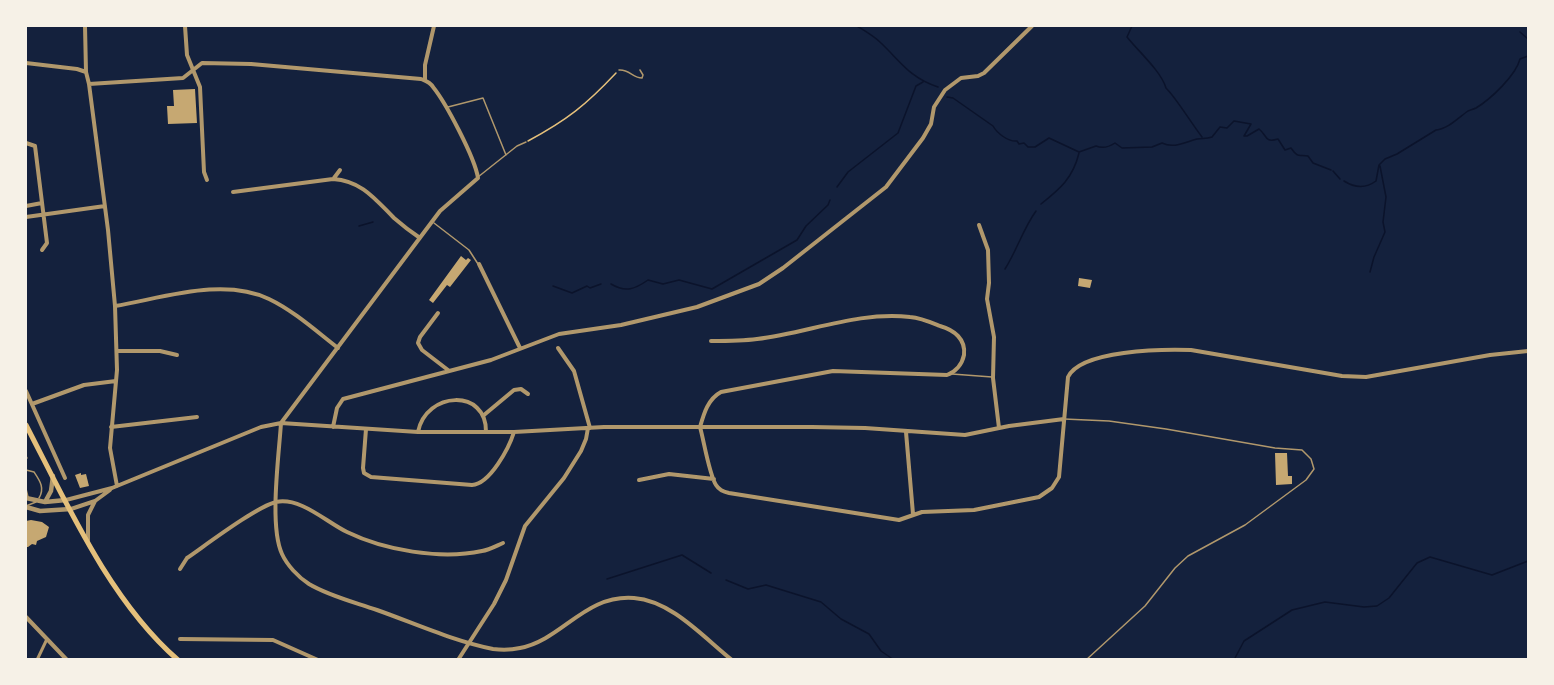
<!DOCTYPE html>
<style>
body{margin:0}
#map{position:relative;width:1554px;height:685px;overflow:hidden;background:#14213d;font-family:Arial,sans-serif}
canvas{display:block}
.frame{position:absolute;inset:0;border:27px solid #f6f1e7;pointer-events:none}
</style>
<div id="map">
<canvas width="1554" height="685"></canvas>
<div class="frame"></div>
</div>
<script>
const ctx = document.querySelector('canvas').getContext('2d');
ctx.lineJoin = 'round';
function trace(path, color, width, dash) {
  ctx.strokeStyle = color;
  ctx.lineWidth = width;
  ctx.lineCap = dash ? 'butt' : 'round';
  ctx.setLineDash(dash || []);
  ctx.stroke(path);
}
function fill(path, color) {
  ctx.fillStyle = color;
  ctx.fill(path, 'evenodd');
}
trace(new Path2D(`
 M847,26H850
 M857,26C865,31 874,36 881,43C901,62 910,78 938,87
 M1132,26L1127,37C1138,51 1161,71 1166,88C1177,99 1191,123 1202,137
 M1520,32L1528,39
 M947,97L953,98L993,126C997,133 1008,142 1017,141L1019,144L1024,143L1028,147H1035L1049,138L1079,152L1096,146C1103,149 1109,147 1115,143L1122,148L1152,147L1162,143C1174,149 1185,142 1197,139C1202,138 1206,139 1212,137L1220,127L1227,128L1234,121L1251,124L1244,136H1247L1259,129C1268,136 1264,143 1278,139L1285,150L1291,148C1299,159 1298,154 1308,156L1313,163L1331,170
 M1333,171L1340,179
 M1344,181C1355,188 1365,189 1376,181L1379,165L1385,159L1397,154L1436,130C1448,129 1458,118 1468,111C1470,110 1474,109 1476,108C1491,99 1516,75 1520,59L1528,56
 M837,187L848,172L898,133L916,86L923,82
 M1041,204C1060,189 1073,178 1079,153
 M359,226L373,222
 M1005,269C1017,250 1023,229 1036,211
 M1370,272L1374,257L1385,232L1383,222L1386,197L1380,166
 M611,284C626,293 635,289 648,280L663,284L679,280L712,289L797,240L806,226L828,205L830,200
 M553,286L572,293L587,286L590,288L601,284
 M607,579L682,555L711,573
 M726,580L748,589L766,585L821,602L841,619L869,634L881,651L894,660
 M1234,660L1244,641L1292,610L1325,602L1364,607L1377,606L1389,598L1417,563L1430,557L1492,575L1528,561`), '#0b132b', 1.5);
fill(new Path2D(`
 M195,89L197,123L168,124L167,106H174L173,90Z
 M461,256L466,260L468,258L471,260L450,287L447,285L433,303L429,300Z
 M1079,278L1092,280L1090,288L1078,286Z
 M1275,453H1287L1288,476H1292V484L1276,485Z
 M81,473V475L86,474L89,486L80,488L75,475Z
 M31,520L42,522L49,527L46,537L37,541L36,545L32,544L28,547H26V521Z`), '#c6a872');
trace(new Path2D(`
 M528,141C567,120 586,105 616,73`), '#e5c07b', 1.5);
trace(new Path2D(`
 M619,70C629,69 633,78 642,78L643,75L640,70
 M448,107L483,98L506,155
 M478,177L517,146L526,142
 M434,223L469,250L478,264
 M952,374L992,377
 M1064,419L1109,421L1166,429L1275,448L1302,450L1311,459L1314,469L1306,480L1245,525L1188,556L1175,568L1145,606L1086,660
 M26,456L27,458
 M26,470L34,472C40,481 45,488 39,498
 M26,489L28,497
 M26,506L36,502`), '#b1986c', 1.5);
trace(new Path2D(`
 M37,660L47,639`), '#b1986c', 3);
trace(new Path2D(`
 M85,26L86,72L89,84L108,230L115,306L117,370L110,448L117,486
 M185,26L187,55L200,87L204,172L207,180
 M26,63L77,69L86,72
 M425,80V65L434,26
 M89,84L183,78L202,63L251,64L421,79C426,81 430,82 433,87C446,103 475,158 478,178L440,211L281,423
 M26,143L35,146L47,243L42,250
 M334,178L340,170
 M233,192L333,179C362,181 375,199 394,218C402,225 411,232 420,238
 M26,206L42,203
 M26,217L105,206
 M979,225L988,250L989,283L987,299L994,337L993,378L999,428
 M479,264L520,348
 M115,306C163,298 223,277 269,299C294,311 316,331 338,348
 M438,313L420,337L418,343L422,350L448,370
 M711,341C726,341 742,341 757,339C808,333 858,311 910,317C921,318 930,322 940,326C954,330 966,339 964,355C962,365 955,372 947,375L833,371L721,392C708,399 704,413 700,427C704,441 709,474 716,485C719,490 724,492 729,493L899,520L922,512L974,510L1039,497L1052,488L1059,477L1068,377C1081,350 1163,349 1191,350L1342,376L1366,377L1490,355L1528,351
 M558,348L574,371L590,428
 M117,351H160L177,355
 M26,391L65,478
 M32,404L84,385L116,381
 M484,415L514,390L521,389L528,394
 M281,423C279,455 269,526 282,554C287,565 298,577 309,584C329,596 354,602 377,610C414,623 453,641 493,649C502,650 511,650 520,648C562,640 585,594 634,598C672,601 703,637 732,660
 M111,427L197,417
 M333,427L337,408L343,399L491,360L559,334L621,325L697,307L759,284L783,268L886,187L923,138L931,124L934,107L945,90L961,78L978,76L984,73L1032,26
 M366,429L363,468L364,473L371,477L472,485C490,484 509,448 514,432
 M418,432C426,391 487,388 486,432
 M906,432L913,514
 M639,480L669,474L714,479
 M66,500L112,488L261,427L281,423L418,432H514L604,427H812L865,428L965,435L1009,426L1064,419
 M71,509L95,501L110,490
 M88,540V515L95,501
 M180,569L187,558C206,545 256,507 276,502C301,497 326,522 347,532C384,550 440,560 482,551C489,550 496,546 503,543
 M26,617L67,660
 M180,639L273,640L318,660
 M458,660L494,604L506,580L525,526L564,478L581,451L586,439L588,428`), '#b1986c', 4);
trace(new Path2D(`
 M26,498L45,502L66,500
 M45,502L51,491L53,476
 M26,507L40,511L71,509`), '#b1986c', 4.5);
trace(new Path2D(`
 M26,425C67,504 110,601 178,660`), '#e5c07b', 5);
</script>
